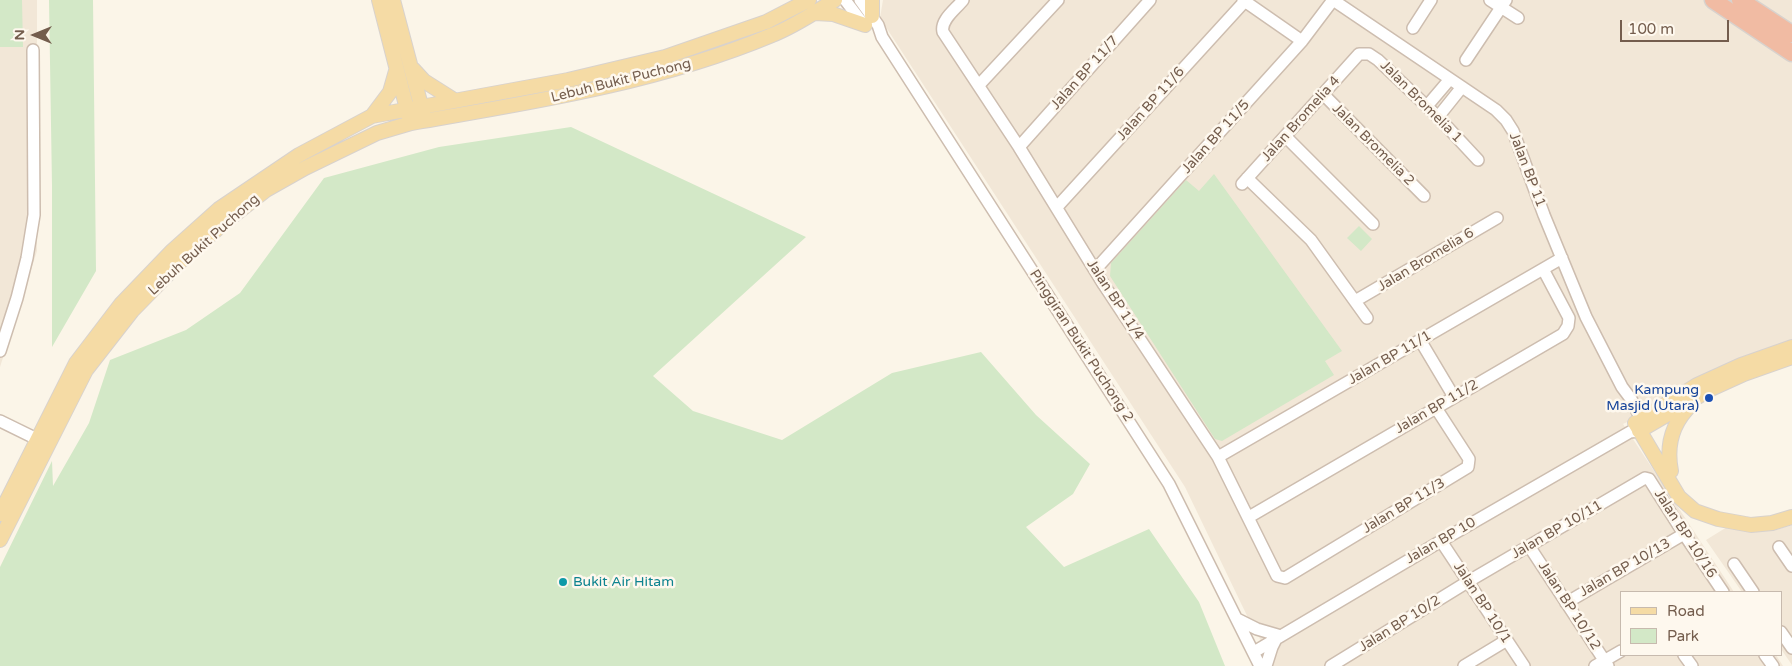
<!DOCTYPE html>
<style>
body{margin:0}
#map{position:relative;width:1792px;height:666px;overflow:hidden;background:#fbf5e8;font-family:"Varela Round",sans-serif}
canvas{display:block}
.legend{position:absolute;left:1620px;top:591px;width:162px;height:65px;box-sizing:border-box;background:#fef8ee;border:1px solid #c7baae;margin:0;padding:6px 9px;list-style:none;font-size:15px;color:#745d4d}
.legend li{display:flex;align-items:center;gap:10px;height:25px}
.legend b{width:25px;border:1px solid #c7baae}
.north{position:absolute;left:10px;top:10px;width:50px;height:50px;-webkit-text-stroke:4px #fef8ee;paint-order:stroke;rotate:270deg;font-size:14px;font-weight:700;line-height:20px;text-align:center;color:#745d4d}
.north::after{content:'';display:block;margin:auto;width:18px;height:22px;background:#745d4d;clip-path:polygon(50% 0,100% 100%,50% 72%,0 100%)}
.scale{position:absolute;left:1620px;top:20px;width:109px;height:22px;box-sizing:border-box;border:2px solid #745d4d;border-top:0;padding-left:6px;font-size:15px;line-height:18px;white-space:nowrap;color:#745d4d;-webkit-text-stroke:4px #fef8ee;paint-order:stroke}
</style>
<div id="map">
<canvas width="1792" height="666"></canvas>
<ul class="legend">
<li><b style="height:6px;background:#f5dba5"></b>Road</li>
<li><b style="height:14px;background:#d3e8c7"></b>Park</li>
</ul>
<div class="north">N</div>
<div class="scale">100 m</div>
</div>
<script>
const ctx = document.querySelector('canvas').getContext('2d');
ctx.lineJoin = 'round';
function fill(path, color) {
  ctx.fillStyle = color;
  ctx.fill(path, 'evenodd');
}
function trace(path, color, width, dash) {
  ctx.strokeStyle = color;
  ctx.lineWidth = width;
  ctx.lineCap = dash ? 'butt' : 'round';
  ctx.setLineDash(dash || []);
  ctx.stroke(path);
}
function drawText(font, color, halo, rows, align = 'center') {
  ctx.font = font + ' "Varela Round",sans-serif';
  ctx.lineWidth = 5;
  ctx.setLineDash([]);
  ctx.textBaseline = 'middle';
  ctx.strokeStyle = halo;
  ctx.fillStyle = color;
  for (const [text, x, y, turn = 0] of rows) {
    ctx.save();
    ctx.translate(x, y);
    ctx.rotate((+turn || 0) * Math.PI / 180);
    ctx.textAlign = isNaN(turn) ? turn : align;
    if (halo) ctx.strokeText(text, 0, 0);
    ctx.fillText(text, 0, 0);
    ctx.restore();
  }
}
fill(new Path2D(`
 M0,0H37V251L0,367Z
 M883,0H1792V342L1623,424L1734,592H1621V655H1776L1783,666H1271L1255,627L1252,626L1185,487L880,18Z
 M1792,525V665L1781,649V592H1742L1706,540L1727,527L1746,531L1776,530Z`), '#f2e7d7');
fill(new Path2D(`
 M0,0H22L23,47H0Z
 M49,0H93L96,271L52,347V186Z
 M571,127L806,237L653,376L693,411L782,440L892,373L981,352L1036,415L1090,464L1073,494L1026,527L1064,567L1149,529L1199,602L1225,666H0V567L52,461L53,486L89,423L110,360L186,330L240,293L324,178L439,147Z
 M1214,174L1342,351L1325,361L1334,375L1222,441L1215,439L1110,276L1111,263L1186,180L1199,191Z
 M1359,226L1372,239L1361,251L1347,238Z`), '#d3e8c7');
const minor = new Path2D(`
 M845,0L864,25
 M860,0L878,25L882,37L1169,484L1260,666
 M963,0C956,9 940,20 943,32L1019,147L1104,285L1218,457L1277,576L1285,578L1468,467L1469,459L1436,408
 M1243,0L1302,41
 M1333,0L1496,110L1506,120L1513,131L1544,215L1586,317L1622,387L1631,399L1641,419
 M1490,0L1518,18
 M1413,28L1431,0
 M1466,60L1506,0
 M979,85L1058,0
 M1323,94L1424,196
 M1427,106L1450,79
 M1438,117L1462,87
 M1285,136L1373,224
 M1019,147L1150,0
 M1247,178L1311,240L1367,318
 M1242,184L1359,54H1369L1378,60L1438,117L1478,160
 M1057,207L1245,1
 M1095,270L1302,41L1333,0
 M1355,301L1497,218
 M1420,340L1454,397
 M0,351L17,298L27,258L34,215L33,50
 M0,421L45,443
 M1218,457L1562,258
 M1249,517L1563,334L1568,326L1569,318L1543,269
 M1441,541L1524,666
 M1529,546L1608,666
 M1779,547L1792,566
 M1734,564L1753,592
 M1566,603L1684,534
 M1237,619L1257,629L1281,636
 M1781,632L1792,648
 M1254,652L1441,541L1630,432L1639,431
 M1684,655L1692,666
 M1765,655L1773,666
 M1266,666L1272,647L1276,639
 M1331,666L1469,581L1645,478L1649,479L1684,534L1723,592
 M1464,666L1507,640
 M1595,666L1621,651`);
const major = new Path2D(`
 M379,0L409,117
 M393,0L423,113
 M815,13L833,14L865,25
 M872,16V0
 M413,69L424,81L454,100
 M372,116L390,92L396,71
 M1792,347L1741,365L1697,385L1635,423L1679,497L1695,511L1718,519L1751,525L1772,523L1792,517
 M1639,431L1711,389L1744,374L1792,357
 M1671,471C1666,445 1672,423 1691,405
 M0,514L76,363L121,304L171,252L219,209L299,155L372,116L568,80L665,57L766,22L809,0
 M0,540L86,370L132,311L181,261L224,223L266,190L305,168L377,133L411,123C533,102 657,83 772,35C795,26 815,12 835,0`);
const highway = new Path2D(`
 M1713,0L1792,53
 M1740,0L1792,34`);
trace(minor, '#cdbdaf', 14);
trace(major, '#d8d2cd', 16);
trace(highway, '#d8d2cd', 19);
trace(minor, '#fff', 11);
trace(major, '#f5dba5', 14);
trace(highway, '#f1bba3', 16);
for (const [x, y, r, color] of [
 [1709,398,5,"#1a4fb4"],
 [563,582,5,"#0f9aa8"]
]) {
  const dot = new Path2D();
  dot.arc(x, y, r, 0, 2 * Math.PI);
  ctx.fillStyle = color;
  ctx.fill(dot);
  trace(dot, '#fef8ee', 2);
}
drawText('14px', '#745d4d', '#fef8ee', [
 ["Jalan BP 11/7",1085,73,-48],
 ["Lebuh Bukit Puchong",621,81,-14],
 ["Jalan Bromelia 1",1421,102,45],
 ["Jalan BP 11/6",1151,104,-48],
 ["Jalan Bromelia 4",1301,119,-48],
 ["Jalan BP 11/5",1216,137,-48],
 ["Jalan Bromelia 2",1373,145,45],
 ["Jalan BP 11",1527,170,69],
 ["Lebuh Bukit Puchong",204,245,-42],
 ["Jalan Bromelia 6",1426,260,-31],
 ["Jalan BP 11/4",1115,300,57],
 ["Pinggiran Bukit Puchong 2",1081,346,57],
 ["Jalan BP 11/1",1390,358,-30],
 ["Jalan BP 11/2",1437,407,-30],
 ["Jalan BP 11/3",1404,506,-31],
 ["Jalan BP 10/11",1557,530,-30],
 ["Jalan BP 10/16",1685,534,57],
 ["Jalan BP 10",1441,541,-30],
 ["Jalan BP 10/13",1625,568,-30],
 ["Jalan BP 10/1",1482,603,57],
 ["Jalan BP 10/12",1569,606,57],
 ["Jalan BP 10/2",1400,624,-32]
]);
drawText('14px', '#164399', '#fef8ee', [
 ["Kampung",1699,390],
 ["Masjid (Utara)",1699,406]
], 'right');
drawText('14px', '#0d838f', '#fef8ee', [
 ["Bukit Air Hitam",573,582]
], 'left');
</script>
